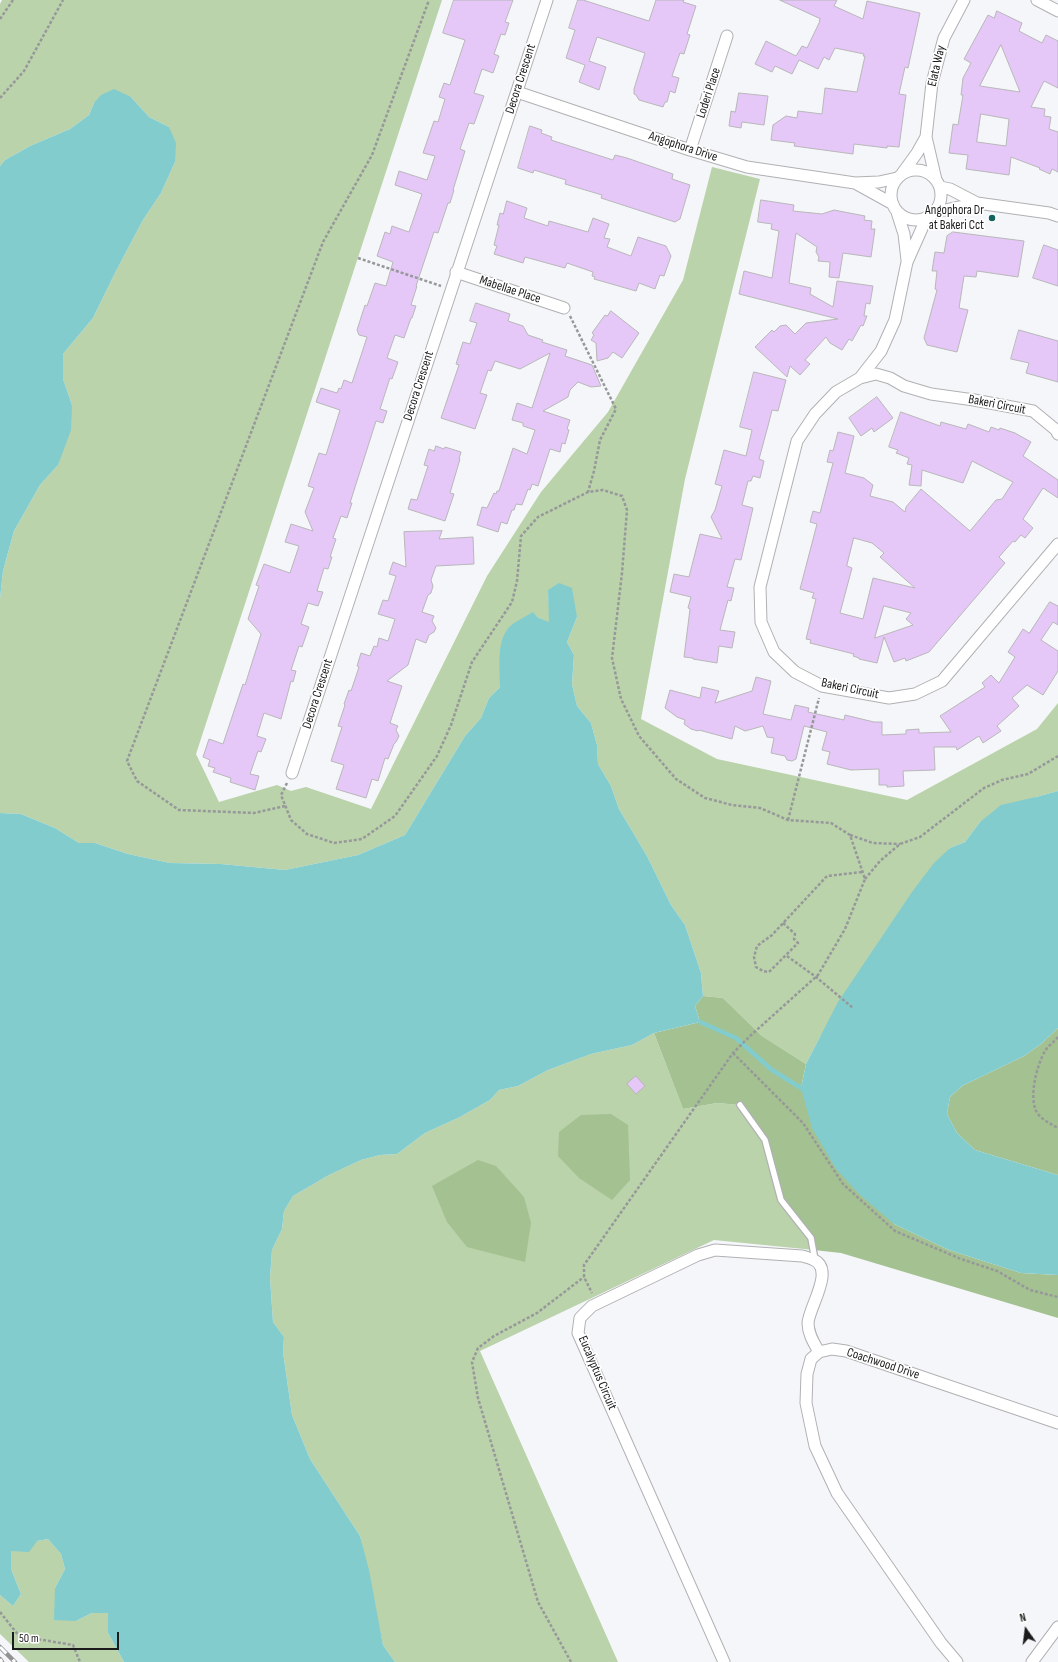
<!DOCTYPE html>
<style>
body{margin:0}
#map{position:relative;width:1058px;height:1662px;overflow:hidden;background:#f5f6f9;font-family:"Sofia Sans Condensed",sans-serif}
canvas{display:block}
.north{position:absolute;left:1006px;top:1610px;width:40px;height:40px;-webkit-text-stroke:3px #fff;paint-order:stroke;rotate:346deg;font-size:11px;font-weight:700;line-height:16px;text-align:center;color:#1b1b1c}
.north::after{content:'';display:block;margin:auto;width:14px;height:18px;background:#1b1b1c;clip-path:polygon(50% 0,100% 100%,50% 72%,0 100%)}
.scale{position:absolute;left:12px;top:1632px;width:107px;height:18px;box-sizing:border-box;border:2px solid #1b1b1c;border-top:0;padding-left:5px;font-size:12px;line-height:14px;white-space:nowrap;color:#1b1b1c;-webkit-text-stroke:3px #fff;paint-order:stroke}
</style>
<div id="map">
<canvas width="1058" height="1662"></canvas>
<div class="north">N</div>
<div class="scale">50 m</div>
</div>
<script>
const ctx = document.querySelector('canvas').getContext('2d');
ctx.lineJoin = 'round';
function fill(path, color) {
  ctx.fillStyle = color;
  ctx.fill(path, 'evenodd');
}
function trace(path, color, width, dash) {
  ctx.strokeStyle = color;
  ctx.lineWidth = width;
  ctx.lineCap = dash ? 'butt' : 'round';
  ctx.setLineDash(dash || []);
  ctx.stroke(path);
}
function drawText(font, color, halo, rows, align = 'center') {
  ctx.font = font + ' "Sofia Sans Condensed",sans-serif';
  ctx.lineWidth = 3.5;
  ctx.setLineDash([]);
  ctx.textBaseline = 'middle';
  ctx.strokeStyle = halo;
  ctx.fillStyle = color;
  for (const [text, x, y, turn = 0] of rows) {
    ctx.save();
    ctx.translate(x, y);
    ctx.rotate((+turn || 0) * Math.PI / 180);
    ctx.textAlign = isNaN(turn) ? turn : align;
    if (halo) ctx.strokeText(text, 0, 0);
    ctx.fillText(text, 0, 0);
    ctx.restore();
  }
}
fill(new Path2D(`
 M2,0H442L196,754L219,802L277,785L291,791L306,787L371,809L487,576L541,492L608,412L683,280L712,167L760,179L685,479L641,719L717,759L907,800L1037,729L1058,703V791L1036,797L980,822L965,842L950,848L820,1037L806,1064L762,1036L723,998L703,996L701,973L685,925L671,905L647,856L619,809L611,786L598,764L597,745L591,723L577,706L572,684L574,655L567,642L577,617L548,590L550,623L537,617L500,653V687L489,698L481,718L465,736L405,835L358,855L285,870L221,864L170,863L128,854L95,843H79L55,828L21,814L0,813V599L3,571L14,531L40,485L58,465L72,405L63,379V354L93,318L115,273L143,220L161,193L175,162L169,127L149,117L131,97L94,103L89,115L70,129L30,146L5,160L0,166V4Z
 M654,1033L683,1109L717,1103L740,1105L765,1140L811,1238L814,1250L714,1240L480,1351L618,1662H395L383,1645L360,1536L310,1459L292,1415L283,1352L284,1337L273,1322L270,1278L272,1250L282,1229L284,1211L293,1196L329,1175L361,1160L380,1155L397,1154L425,1133L460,1117L490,1100L499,1090L518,1086L548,1070L591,1054L632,1045Z
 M48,1539L61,1554L65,1569L55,1588L76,1621L92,1613H108V1633L124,1662H29L0,1634V1595L13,1606L21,1594L11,1569V1551L37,1541Z`), '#bad3aa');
fill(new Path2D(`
 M703,996L723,998L762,1036L806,1064L801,1088L894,1224L949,1250L1021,1273L1058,1275V1318L841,1253L814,1250L811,1238L781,1200L765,1140L740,1105L717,1103L683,1109L654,1033L700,1022L695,1006Z
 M1058,1028V1175L975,1150L957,1133L947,1114L950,1097L962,1086L1024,1056L1041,1044Z
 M611,1114L628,1125L630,1180L612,1200L579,1178L558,1156L559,1132L581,1115Z
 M478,1160L496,1166L524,1197L531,1223L525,1262L467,1247L447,1222L432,1186Z`), '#a4c191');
fill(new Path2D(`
 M114,89L131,97L149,117L169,127L176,143L175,162L161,193L143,220L115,273L93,318L63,354V379L72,405L71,430L58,465L40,485L14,531L3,571L0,599V166L5,160L30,146L70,129L89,115L94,103L101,95Z
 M559,583L572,588L577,617L567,642L574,655L572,684L577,706L591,723L597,745L598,764L611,786L619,809L647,856L671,905L685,925L701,973L703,996L695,1006L700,1022L654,1033L632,1045L591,1054L548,1070L518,1086L499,1090L490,1100L460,1117L425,1133L397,1154L380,1155L361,1160L329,1175L293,1196L284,1211L282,1229L272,1250L270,1278L273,1322L284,1337L283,1352L292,1415L310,1459L360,1536L369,1570L383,1645L395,1662H124L108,1633V1613H92L76,1621L54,1620L55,1588L65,1569L61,1554L48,1539L37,1541L29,1552L11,1551V1569L21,1594L13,1606L0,1595V813L21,814L55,828L79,843H95L128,854L170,863L221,864L285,870L358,855L405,835L465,736L481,718L489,698L500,687C500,666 495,636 514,623C520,619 527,616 533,612L537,617L549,622L548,590Z
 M1058,791V1028L1041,1044L1024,1056L962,1086L950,1097L947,1114L957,1133L975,1150L1058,1175V1275L1021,1273L949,1250L894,1224L859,1194L836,1169L812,1128L801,1088L806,1064L838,1002L912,892L934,863L950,848L965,842L980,822L1001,805L1036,797Z`), '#82ccce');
trace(new Path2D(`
 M700,1022L736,1038L772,1070L801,1088`), '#82ccce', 4.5);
const building = new Path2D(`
 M454,0H513L505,22L509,23L505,35L501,34L494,54L499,56L493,73L482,69L474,93L484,96L474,124L469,123L460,149L465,151L453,190H454L450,203H448L438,233L434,232L416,286H417L411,305L416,306L412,318H411L404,338L395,335L387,358L398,362L392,379L390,378L380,409L387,411L383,423L376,421L350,503H352L347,518L341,516L333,538L336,539L330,557H332L328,569L324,568L317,591L323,592L318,606L308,603L301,624L309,627L302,647L299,646L291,670L296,671L293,682L291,681L281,719L264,713L257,736L266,739L261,752L258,751L250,774L259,776L255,790L230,782L231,778L213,772L215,768L208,766L210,760L203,757L209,739L223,744L243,684L245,685L261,634L248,619L259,586L256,585L264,564L290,573L299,546L285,542L291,524L313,531L305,512L314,488L308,486L319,453L326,455L340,410L316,402L321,388L337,393L339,388L341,389L344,380L352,383L367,337L359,335L357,330L365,305L367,306L375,283L386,286L393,262L377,256L385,232L390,234L392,226L409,232L422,194L395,185L399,171L427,180L435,156L423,153L434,121L438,122L445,99L439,97L444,83L450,85L465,40L443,33Z
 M578,0H583L649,21L656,0H684L683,2L696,6L687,34L690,35L684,54L680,53L672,76L679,78L675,93L670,91L667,102H665L663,107L639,100L636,95L634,94V89L645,53L597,37L589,61L606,67L599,90L579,82L585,65L566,58L575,30L569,28Z
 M780,0H837L834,6L863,19L867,1L920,13L908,68L905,67L899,94L906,95L899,147L887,146V148L854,144L853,154L794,146L795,143L771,140L773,125L786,116L797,118L798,111L822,114L825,88L857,92L865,56H863L864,54L835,48L829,60L824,57L818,69L799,60L792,74L775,66L772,72L755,64L766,41L796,56L802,46L807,48L820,21H819L820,19Z
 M997,11L1022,23L1019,31L1042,43L1046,35L1058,41V88L1044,81L1031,107L1045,109L1044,116L1051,117L1049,129L1058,132V172L1052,169L1050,174L1039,169L1040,168L1011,157L1009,175L966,169L968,155L949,153L953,124L958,125L963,95H961L963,78L971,63L964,59L988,15L994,18ZM1001,45L1020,92L980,86ZM981,114L1009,119L1006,146L977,142Z
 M739,93L768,96L764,125L742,122L741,128L729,126L731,111L735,112Z
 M530,126L542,130L541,133L552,137L551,140L613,160L615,155L627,158L673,174L672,179L690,185L680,219L675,222L601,198L602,195L565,184L566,180L534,170L533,173L518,168Z
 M761,200L794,205L793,211L822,214L834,210L865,216L864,220L872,221L871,229H875L871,257L843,253L839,278L829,277L830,262L818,261L819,257L816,252L817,247L796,233L789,283L811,288L810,294L833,307L837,281L873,286L870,304L866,303L864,316H867L863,326L861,325L852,341L849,339L842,350L830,343L826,337L805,360L810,364L800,375L790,366L787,377L755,347L772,330L774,332L780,326L786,325L795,334L806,323L838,319L739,294L744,271L772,278L779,231L771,229L772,224L758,222Z
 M507,201L527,208L524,218L548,226L549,221L588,232L593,218L609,224L604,238L610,239L607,247L631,256L638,237L666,246L671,256L664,276L660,275L655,289L639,283L636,291L594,279L595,277L592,276L593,272L567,263L565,268L525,257L523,263L494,254L497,246L494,245L499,225H497L500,213L503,214Z
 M953,232L1024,241L1018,277L977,271L976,277L964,276L959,308L968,310L957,352L927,345L924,338L937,290L935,289L937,271H932L935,252L944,253L947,236Z
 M1044,245L1058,250V286L1033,278Z
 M476,303L510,314L508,321L523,326L528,335L543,340L542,342L567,350L565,356L592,365L601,386L591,387L578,382L570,390L568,397L543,411L570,420L567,429L569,430L565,444L562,443L560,452L550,449L538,486L532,484L530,490L528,489L522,505L516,504L514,510H512L507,524L501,522L498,532L477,525L482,507L487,508L494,493L496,494L497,491H499L513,448L527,454L535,430L523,426V423L512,420L517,403L532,408L550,353L520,369L495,361L491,371L488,370L480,393L487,395L475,429L441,418L459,365L456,364L463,342L470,344L477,323L470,321Z
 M611,311L639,333L622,358L613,352L608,358L597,361L596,343L591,340L594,335L592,333L605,315L607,316Z
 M1019,330L1058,341V382L1026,373L1029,363L1011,359Z
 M754,372L786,380L778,411L772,410L768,426L759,459L764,461L760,478L753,476L751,481H748L742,505L753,508L741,560L735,559L727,587L734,588L731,601L728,600L720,630L735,632L732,648L719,646L717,663L693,659V658L684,657L690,609L688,608L691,597L670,592L674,574L689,577L700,534L722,539L711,517L715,510L722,486L715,484L724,450L746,456L752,430L740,427Z
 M877,397L893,418L874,432L872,428L861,436L849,418Z
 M901,412L940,426L941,422L966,429L968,424L989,432L991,427L999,430L1000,428L1015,433L1031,442L1023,456L1058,480V498L1043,488L1023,519L1033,528L1025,538L1021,535L1015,542L1013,541L999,557L1005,563L929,652L906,661L905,658L894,662L884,637L877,663L859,659V658L853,656L854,654L810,643L811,640L806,639L816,599L812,598L814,593L800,589L817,524L810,522L813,511L820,513L833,463L827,462L830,450L833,451L838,432L854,436L845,473L864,478L873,485L870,496L893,502L905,512L906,507L921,489L970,531L996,500L1002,499L1013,482L972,461L963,483L922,470L921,486L909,485L912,465L907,464L909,458L896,453L898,450L889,447ZM854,538L872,543L884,553L880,557L915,588L873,578L863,619L840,613L852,568L847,566ZM884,606L911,613L906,619L913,625L875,638Z
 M436,446L444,449L445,447L461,452L459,459H460L450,493L454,494L445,521L408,509L411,499L417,500L428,466L424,465L429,449L434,451Z
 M442,531L439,539L473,537L474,564L436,566L431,580L433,586L431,593L428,595L422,612L434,616L432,621L436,628L434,632L429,635L426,643L416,639L408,665L387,681L402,686L390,723L398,726L396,730L399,736L396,742L394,744L388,759L385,758L378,781L372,779L366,798L336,789L344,765L331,761L342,727L338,726L345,705L344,704L349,690L351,691L359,667L357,666L361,653L370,656L374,646L377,647L379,638L388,641L395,619L378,614L383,600L388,601L396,576L389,574L393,562L406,567L404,532Z
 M1050,602L1058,606V625L1053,622L1041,640L1058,651V671L1043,695L1027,685L1012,698L1019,706L997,726L1001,731L983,743L979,736L957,750L956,747H934L935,770L903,771L904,786L887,787V785H879V769L851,770L827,764L830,752L822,750L827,732L804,726L796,759L792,761L787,760L785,756L771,753L774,738L767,737L763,726L745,731L735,726L732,739L699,730L698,731L691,729L684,724L685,720L677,717L665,708L670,690L700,698L702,687L719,691L715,703L752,691L756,677L771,681L763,714L791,720L795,705L809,708L808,712L844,720L845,715L874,722H882V735L906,734V730L919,729V733L951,732L940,716L985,687L982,683L991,675L999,683L1015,657L1008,652L1016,640L1023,629L1029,633Z
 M636,1076L645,1086L636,1094L627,1084Z`);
fill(building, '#e5c7f8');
trace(building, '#b8b7b9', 1);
const service = new Path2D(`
 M740,1105L765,1140L781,1200L811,1238L815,1260`);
const minor = new Path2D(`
 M1037,0L1058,11
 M517,92L690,150L747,167L855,183L879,182L897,178
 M690,150L727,36
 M891 195a25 25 0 1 1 50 0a25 25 0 1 1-50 0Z
 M901,175L917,153L926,137
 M936,180L926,137L932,83L944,38L964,0
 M855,183L893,204
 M940,187L950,189L977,203L1049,213L1058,216
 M936,210H945L977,203
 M897,212L904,234L907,260
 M456,272L564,308
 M860,378L881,351L895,320L907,262L927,217
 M1058,434L1056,430L1033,411L974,400L931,394L904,386L890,378L876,374L860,378L836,392L815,414L797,441L760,587L761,622L774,652L795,672L822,686L889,698L915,694L942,681L1058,544
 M292,773L547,0
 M724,1662L578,1333L580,1318L592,1306L698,1255L715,1250L802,1256C806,1257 810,1258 814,1260C835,1270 809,1307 808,1323C808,1334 814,1343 819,1352
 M957,1662L941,1643L837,1493L815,1446L806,1403L807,1374L811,1359L819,1352L832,1349L846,1351L1058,1423
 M1032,1662L1058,1627`);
trace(service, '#b1b1b4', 8);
trace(minor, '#b1b1b4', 13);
trace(new Path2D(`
 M0,19L13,0
 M0,98L24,71L63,0
 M358,258L441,286
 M570,316L616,409L600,440L594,471L588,492
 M287,783L281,795L291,820L307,834L334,843L362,839L395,816L437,756L451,725L472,662L512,602L517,581L521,536L538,517L588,492L603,490L622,496L627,510L622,573L612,658L621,699L639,736L676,779L705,798L732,805L760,808L788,820L831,823L850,835L865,879L845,929L818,975L750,1036L733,1053L584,1265V1277L592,1293
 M285,806L254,813L179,810L137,781L127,761L323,242L372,155L429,0
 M788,820L819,698
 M850,835L873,843L900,844
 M865,879L880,861L900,844L920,837L984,788L1002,780L1028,774L1058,756
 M783,923L795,934L794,939L798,943L769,972L763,971L756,967L754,957L757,946L772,935L827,876L862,872
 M787,956L816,977L853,1008
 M1058,1037C1054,1042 1048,1046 1045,1051C1037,1065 1029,1095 1036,1111C1040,1119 1051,1124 1058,1128
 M733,1053L803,1123L843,1184L895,1231L961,1259L997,1271L1030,1290L1058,1297
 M0,1612L19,1636L73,1645L80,1662
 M571,1662L538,1602L478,1398L472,1362L478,1348L494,1336L537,1313L584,1277`), '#97989a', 2.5, [3, 2]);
trace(service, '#fff', 5.5);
trace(minor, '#fff', 11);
const rail = new Path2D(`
 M0,1647L15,1662
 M0,1659L2,1662`);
trace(rail, '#919294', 4.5);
trace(rail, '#fff', 3, [9]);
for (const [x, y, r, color] of [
 [992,218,4,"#15635f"]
]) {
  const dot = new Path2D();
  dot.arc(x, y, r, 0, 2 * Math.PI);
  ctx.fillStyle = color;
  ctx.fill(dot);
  trace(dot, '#fff', 1.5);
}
drawText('13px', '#1b1b1c', '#fff', [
 ["Elata Way",937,66,-77],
 ["Decora Crescent",521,79,-72],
 ["Loderi Place",709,93,-72],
 ["Angophora Drive",683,147,18],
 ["Mabellae Place",510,290,18],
 ["Decora Crescent",419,386,-72],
 ["Bakeri Circuit",997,405,11],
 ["Bakeri Circuit",850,689,12],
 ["Decora Crescent",318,694,-72],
 ["Coachwood Drive",883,1364,18],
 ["Eucalyptus Circuit",597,1373,67]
]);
drawText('13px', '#1b1b1c', '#fff', [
 ["Angophora Dr",984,211],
 ["at Bakeri Cct",984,226]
], 'right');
</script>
